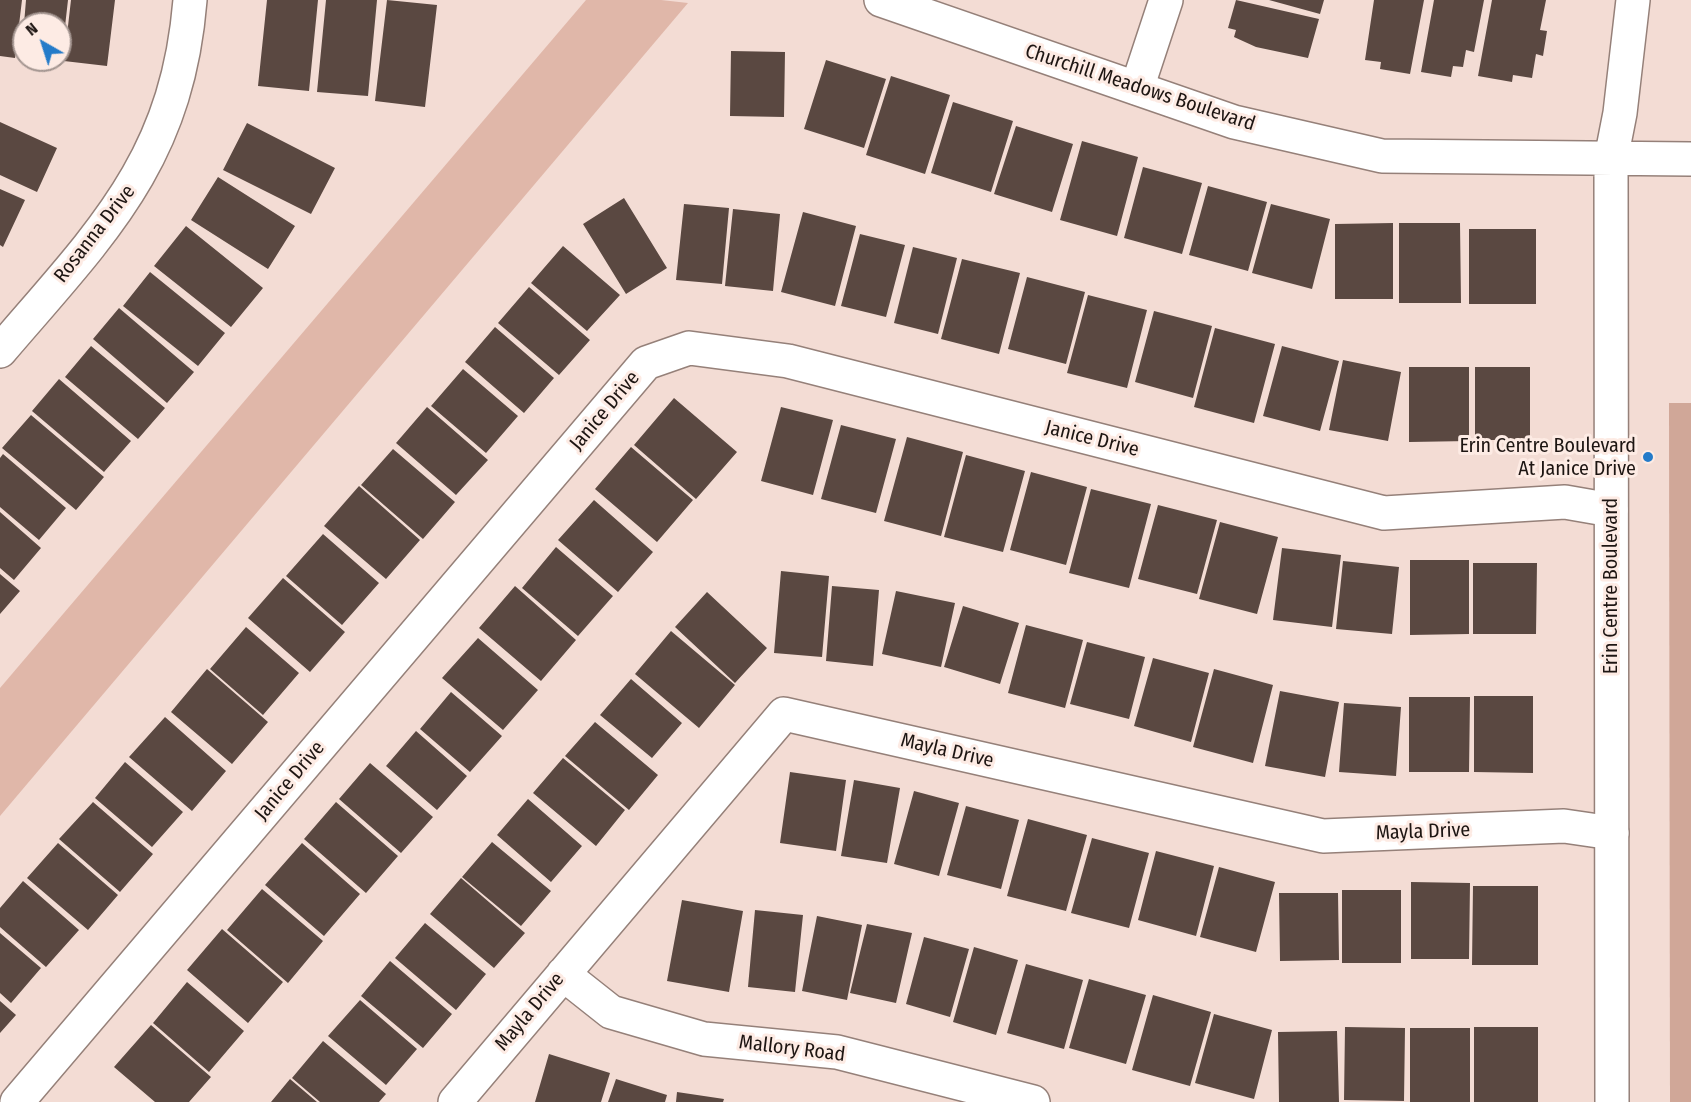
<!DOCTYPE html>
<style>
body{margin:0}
#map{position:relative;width:1691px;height:1102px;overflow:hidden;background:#f3dcd4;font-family:"Fira Sans Condensed",sans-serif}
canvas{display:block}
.north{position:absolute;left:12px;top:12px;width:60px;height:60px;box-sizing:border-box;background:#fdebe4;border:2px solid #a39590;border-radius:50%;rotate:321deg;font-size:16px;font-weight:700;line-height:24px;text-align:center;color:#1d1512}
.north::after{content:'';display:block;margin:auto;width:21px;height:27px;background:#247bc9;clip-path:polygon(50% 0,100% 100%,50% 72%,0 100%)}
</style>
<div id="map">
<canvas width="1691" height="1102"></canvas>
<div class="north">N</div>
</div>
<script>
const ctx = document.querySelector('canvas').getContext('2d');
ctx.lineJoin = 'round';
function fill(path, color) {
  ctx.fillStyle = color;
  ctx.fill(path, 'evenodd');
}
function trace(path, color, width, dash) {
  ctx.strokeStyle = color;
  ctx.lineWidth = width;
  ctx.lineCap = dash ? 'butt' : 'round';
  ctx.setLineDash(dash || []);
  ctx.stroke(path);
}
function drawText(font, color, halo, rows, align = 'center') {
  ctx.font = font + ' "Fira Sans Condensed",sans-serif';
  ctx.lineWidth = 6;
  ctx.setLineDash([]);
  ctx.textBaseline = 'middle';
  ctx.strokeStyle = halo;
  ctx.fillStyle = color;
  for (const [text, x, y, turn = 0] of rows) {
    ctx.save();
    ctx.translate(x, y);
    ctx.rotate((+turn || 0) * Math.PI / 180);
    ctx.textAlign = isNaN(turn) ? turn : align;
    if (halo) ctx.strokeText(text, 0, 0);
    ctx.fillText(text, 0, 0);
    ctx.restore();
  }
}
fill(new Path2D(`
 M586,0H661L688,3L0,816V688Z`), '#e0b7a9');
fill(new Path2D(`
 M1669,403H1691V1102H1670Z`), '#d0a798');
fill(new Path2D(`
 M0,0H22L15,58L0,56Z
 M26,0H68L62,53H60V24H24Z
 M71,0H115L107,66L64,61Z
 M267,0H318L309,91L258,86Z
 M326,0H377L368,96L317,92Z
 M387,0L437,5L425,107L375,101Z
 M1236,0L1319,19L1308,58L1256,47L1234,37L1236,30L1228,28Z
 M1269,0H1324L1320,14Z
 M1374,0H1424L1410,74L1380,69L1381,62L1365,60Z
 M1434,0H1484L1474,52L1466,50L1463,67L1453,66L1451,77L1421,72Z
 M1492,0H1546L1540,30L1547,31L1543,56L1536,54L1532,78L1513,75L1512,82L1478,76Z
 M731,51L785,52L784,117L730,116Z
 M826,60L886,79L864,148L804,129Z
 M891,76L950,95L925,174L866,155Z
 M953,102L1013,121L991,192L931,173Z
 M0,122L57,148L37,192L0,175Z
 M247,123L335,168L311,214L223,170Z
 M1016,126L1073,144L1052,212L994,194Z
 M1082,141L1138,157L1117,236L1060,220Z
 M1143,167L1202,183L1182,254L1124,238Z
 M218,177L295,226L268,269L191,220Z
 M1208,186L1267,202L1248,271L1189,255Z
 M0,189L25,200L3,247L0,245Z
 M624,198L667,268L626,294L583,224Z
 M684,204L729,208L722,284L676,280Z
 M1271,204L1330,219L1312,289L1252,273Z
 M733,209L780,214L773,291L725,286Z
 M803,212L856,226L835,306L781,292Z
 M1393,223V299H1335V224Z
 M1399,223H1460L1461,303H1399Z
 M186,226L263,288L231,327L154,266Z
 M1469,229H1536V304H1469Z
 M860,234L905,245L886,317L841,306Z
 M563,246L620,295L587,331L531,283Z
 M913,247L957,258L938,334L894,323Z
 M962,259L1020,273L999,354L941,339Z
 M150,272L225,333L198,366L123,306Z
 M1027,277L1085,292L1066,364L1008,349Z
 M529,287L590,340L559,375L498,323Z
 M1088,295L1147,310L1127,388L1067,373Z
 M119,308L194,372L167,403L93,339Z
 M1154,311L1212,326L1193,398L1135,382Z
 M495,327L554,378L524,413L465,362Z
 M1215,328L1275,344L1254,423L1194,407Z
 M91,346L165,408L138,439L65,377Z
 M1282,346L1339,361L1320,431L1263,416Z
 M1343,360L1401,372L1388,441L1329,430Z
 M1409,367H1469V441L1409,442Z
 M1475,367H1530V440H1475Z
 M463,369L518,416L486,453L431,406Z
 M59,379L131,441L104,472L32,411Z
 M674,398L737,452L696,499L634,445Z
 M427,407L488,460L456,495L396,443Z
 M781,407L833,420L813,495L761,481Z
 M31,415L104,477L76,510L2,448Z
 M841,425L896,439L876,513L821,499Z
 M907,437L963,452L941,536L884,521Z
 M631,447L693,500L657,542L595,489Z
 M393,449L455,502L423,539L361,485Z
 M3,454L66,508L39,540L0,507V458Z
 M966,455L1025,471L1003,552L944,537Z
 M1031,472L1087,487L1066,565L1010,550Z
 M359,486L420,540L386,579L324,526Z
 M1091,489L1151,504L1129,588L1069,573Z
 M594,500L653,552L618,592L558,540Z
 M1158,505L1217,520L1197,594L1138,579Z
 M0,512L41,548L14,580L0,568Z
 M1220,522L1278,537L1257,614L1199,599Z
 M323,534L379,583L342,625L286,576Z
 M556,547L613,596L578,636L522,588Z
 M1282,548L1341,555L1332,627L1273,620Z
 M1410,560H1469V634L1410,635Z
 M1343,561L1399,567L1392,634L1336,629Z
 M1473,563H1537L1536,634H1473Z
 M781,571L829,576L822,657L774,653Z
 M0,574L20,591L0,614Z
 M283,578L345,632L310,672L248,618Z
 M515,586L576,640L541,681L479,628Z
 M832,586L879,590L873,666L826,661Z
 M896,591L955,603L941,667L882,654Z
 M707,592L767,648L735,683L675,627Z
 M963,606L1019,623L1000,684L944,667Z
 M1026,625L1083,640L1065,708L1008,693Z
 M246,627L299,673L263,715L210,669Z
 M671,631L735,685L699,728L635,674Z
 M478,638L538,690L503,730L442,678Z
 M1087,642L1145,657L1129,719L1070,704Z
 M1153,658L1209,673L1191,742L1134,726Z
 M207,669L268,722L232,764L171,712Z
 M1214,669L1273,685L1253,763L1193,747Z
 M631,679L682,723L652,758L600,715Z
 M1280,691L1339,702L1325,777L1265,766Z
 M451,692L502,736L470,772L420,729Z
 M1474,696H1533V773L1474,772Z
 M1409,697H1470L1469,772H1409Z
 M1344,703L1401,707L1396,776L1339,772Z
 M165,717L226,771L192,811L129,757Z
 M595,722L658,775L629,810L565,756Z
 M416,731L467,776L437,810L386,766Z
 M563,758L625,810L596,846L533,793Z
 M125,762L183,812L152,847L95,798Z
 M370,763L433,817L401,853L339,799Z
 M790,772L846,780L836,851L780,843Z
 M854,780L900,788L887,863L841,856Z
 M914,791L959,803L939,876L894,864Z
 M528,799L582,846L551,882L497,835Z
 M93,802L153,854L120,892L59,839Z
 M336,802L398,856L366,893L304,839Z
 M966,806L1019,820L1001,889L947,875Z
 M1028,819L1087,835L1066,911L1007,896Z
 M1092,838L1149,853L1129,928L1071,913Z
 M492,842L551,891L521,926L462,877Z
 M58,843L118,895L88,930L27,878Z
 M302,843L360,894L324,936L265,885Z
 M1156,851L1214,866L1196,936L1138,920Z
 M1219,867L1275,882L1256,952L1200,937Z
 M461,878L525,933L494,968L430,914Z
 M23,881L79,930L46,967L0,927V908Z
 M1411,882L1470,883L1469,959H1411Z
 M1473,886H1538V965H1472Z
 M262,889L323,941L288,983L227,930Z
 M1342,890H1401V963H1342Z
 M1279,893H1338L1339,960L1280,961Z
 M682,900L743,911L729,992L667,981Z
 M755,910L803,915L795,992L748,987Z
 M817,916L862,925L847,1000L802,991Z
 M425,923L486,974L456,1010L395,958Z
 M867,924L912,933L896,1003L850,993Z
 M222,929L283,982L248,1023L187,970Z
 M0,933L41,968L11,1003L0,993Z
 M924,937L969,949L950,1017L906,1004Z
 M974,947L1018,960L996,1035L953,1022Z
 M390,961L452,1014L423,1048L361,996Z
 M1026,964L1083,980L1064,1049L1007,1033Z
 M1089,979L1146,995L1126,1064L1069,1048Z
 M187,982L244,1031L209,1072L153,1023Z
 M1153,995L1211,1012L1190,1086L1132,1070Z
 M360,1000L417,1049L386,1085L328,1036Z
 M0,1001L16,1015L0,1033Z
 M1214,1014L1272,1030L1254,1099L1195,1083Z
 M151,1025L211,1077L189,1102H155L114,1067Z
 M1345,1027L1405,1028L1404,1101L1344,1100Z
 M1474,1027H1538V1102H1474Z
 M1410,1028H1470V1102H1410Z
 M1337,1031L1339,1102H1279L1278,1032Z
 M323,1041L386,1094L379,1102H320L292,1078Z
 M549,1054L610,1073L601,1102H535Z
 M290,1079L317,1102H271Z
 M616,1079L667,1095L665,1102H608Z
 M677,1092L724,1099L723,1102H676Z`), '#5a4841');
const street = new Path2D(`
 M1137,88L1166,0
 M0,351C100,234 177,162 190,0
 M563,974L611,1012L704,1039L837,1052L1033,1102
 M17,1102L646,363L689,348L788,361L1384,513L1565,502L1611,510
 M455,1102L784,714L1323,836L1564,826L1612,833`);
const secondary = new Path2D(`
 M881,0L1234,122L1382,156L1691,159
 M1612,1102L1611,159L1620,113L1633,0`);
trace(street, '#958079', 36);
trace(secondary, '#958079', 36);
trace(street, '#fff', 33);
trace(secondary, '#fff', 33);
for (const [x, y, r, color] of [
 [1648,457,6,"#247bc9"]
]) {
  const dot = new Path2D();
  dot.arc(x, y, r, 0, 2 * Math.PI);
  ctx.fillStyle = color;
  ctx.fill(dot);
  trace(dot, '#fdebe4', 2);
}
drawText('20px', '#1d1512', '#fdebe4', [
 ["Churchill Meadows Boulevard",1140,88,18],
 ["Rosanna Drive",95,234,-52],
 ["Janice Drive",605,411,-50],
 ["Janice Drive",1092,439,14],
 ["Erin Centre Boulevard",1611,586,-90],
 ["Mayla Drive",947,751,13],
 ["Janice Drive",290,781,-50],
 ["Mayla Drive",1423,832,-2],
 ["Mayla Drive",530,1012,-50],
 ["Mallory Road",792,1049,7]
]);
drawText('20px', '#1d1512', '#fdebe4', [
 ["Erin Centre Boulevard",1636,446],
 ["At Janice Drive",1636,469]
], 'right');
</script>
